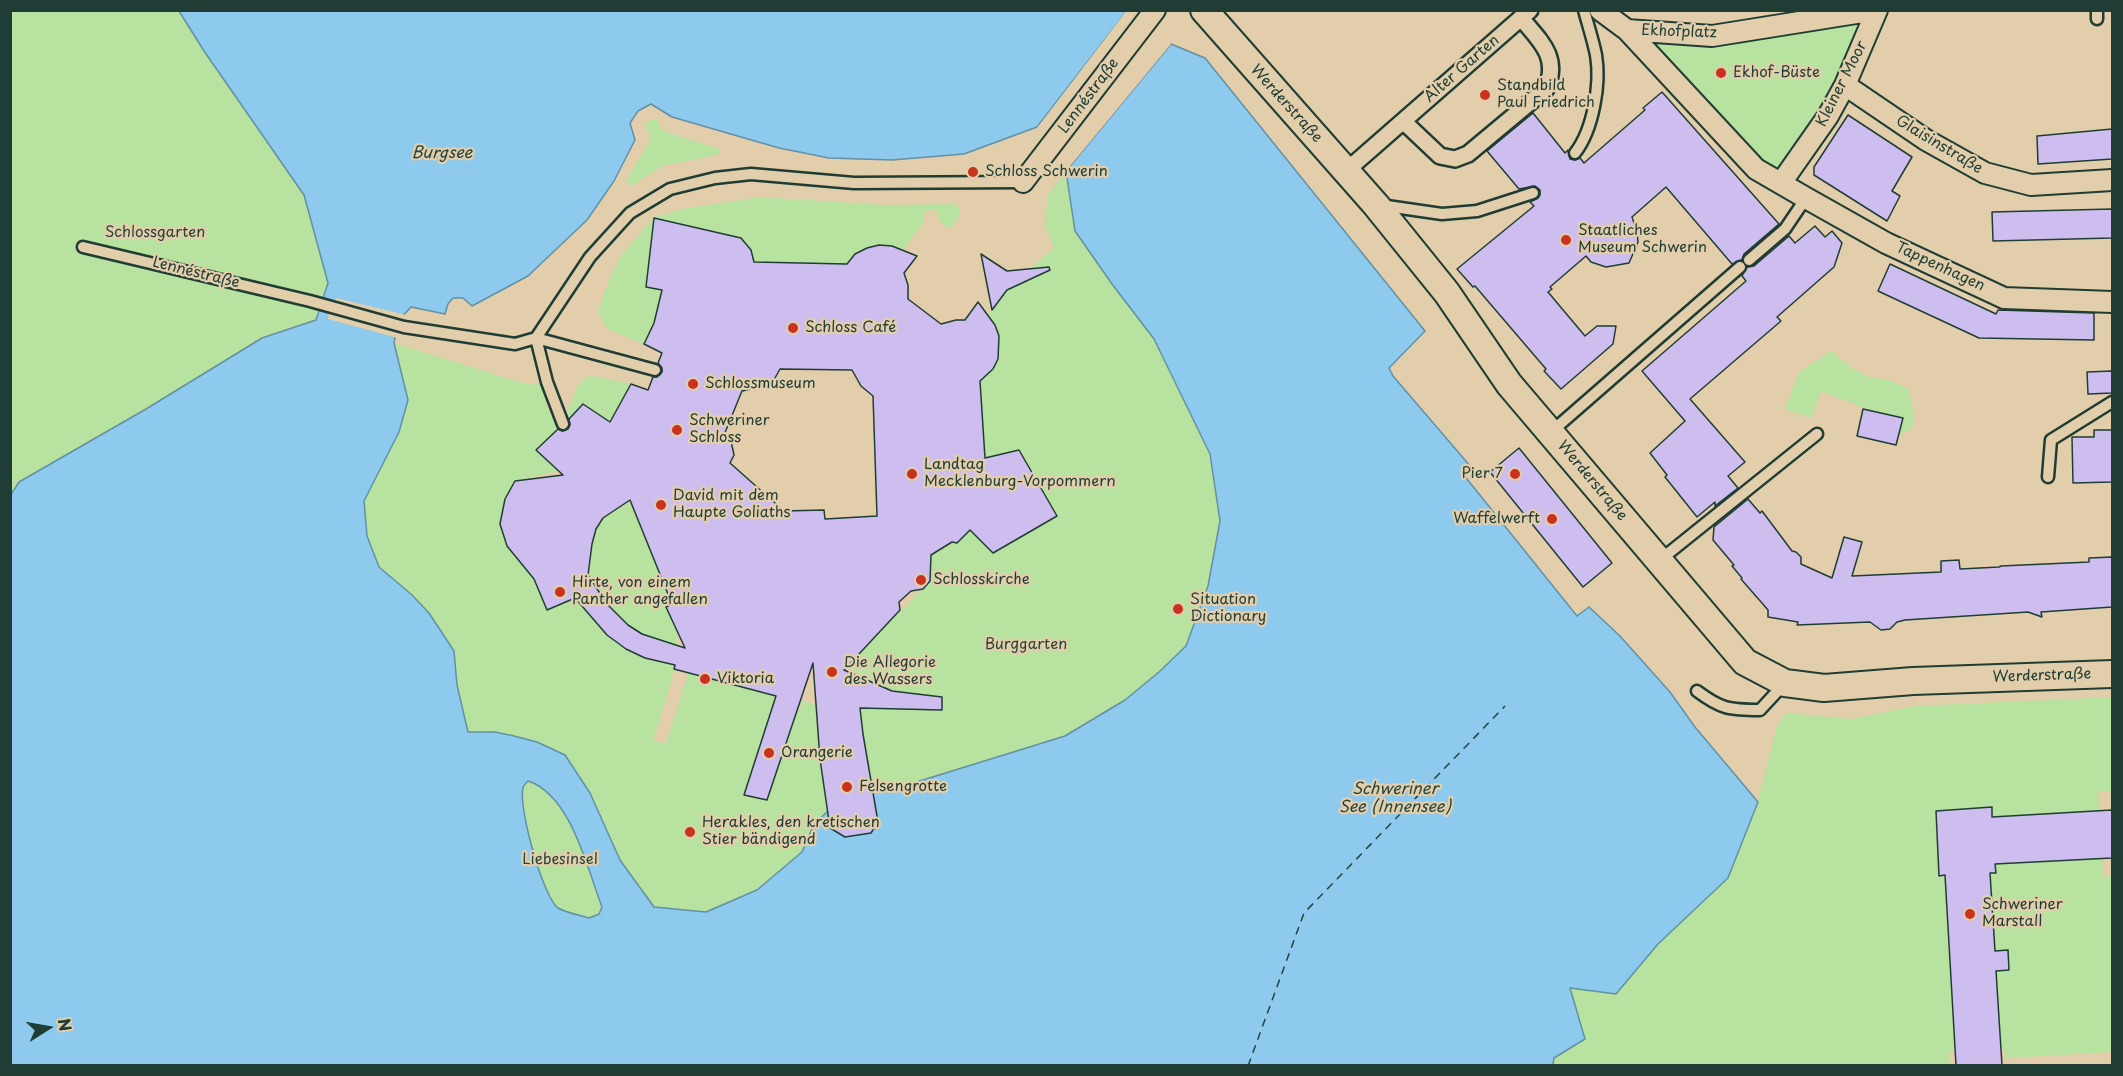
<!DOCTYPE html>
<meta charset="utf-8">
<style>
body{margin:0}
#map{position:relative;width:2123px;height:1076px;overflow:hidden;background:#e3ceac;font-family:"Playpen Sans",sans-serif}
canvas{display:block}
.frame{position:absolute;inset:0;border:12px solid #1f3d34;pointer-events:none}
.north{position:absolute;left:18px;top:998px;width:60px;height:60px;-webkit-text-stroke:4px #e3ceac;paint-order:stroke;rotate:79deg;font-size:16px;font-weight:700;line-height:24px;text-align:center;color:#1f3d34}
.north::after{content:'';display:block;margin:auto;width:21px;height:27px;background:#1f3d34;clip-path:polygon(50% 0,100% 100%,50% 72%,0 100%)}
</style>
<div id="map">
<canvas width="2123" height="1076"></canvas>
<div class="frame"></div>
<div class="north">N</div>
</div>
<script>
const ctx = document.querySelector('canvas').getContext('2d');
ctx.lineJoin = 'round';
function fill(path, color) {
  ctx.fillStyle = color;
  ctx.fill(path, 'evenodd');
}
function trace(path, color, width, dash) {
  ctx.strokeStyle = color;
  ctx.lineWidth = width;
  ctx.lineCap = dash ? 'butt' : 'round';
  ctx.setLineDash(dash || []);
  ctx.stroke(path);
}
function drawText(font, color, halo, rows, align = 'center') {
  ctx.font = font + ' "Playpen Sans",sans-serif';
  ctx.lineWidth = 4.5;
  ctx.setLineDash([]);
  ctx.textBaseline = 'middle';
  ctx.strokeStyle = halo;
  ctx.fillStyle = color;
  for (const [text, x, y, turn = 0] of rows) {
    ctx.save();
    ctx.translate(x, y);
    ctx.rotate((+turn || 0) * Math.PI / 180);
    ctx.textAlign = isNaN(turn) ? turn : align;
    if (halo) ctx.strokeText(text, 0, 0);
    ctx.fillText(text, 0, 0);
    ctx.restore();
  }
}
fill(new Path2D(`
 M11,11H179L204,51L304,195L328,283L317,320L262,338L146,409L19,482L11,496Z
 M1877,11L1780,182L1627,30L1712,36Z
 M650,119L657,120L661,128L669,133L720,149V154L662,166L633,185L625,183L649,141L650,135L645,126Z
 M1066,171L1075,231L1112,284L1154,339L1210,454L1220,521L1208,586L1186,646L1159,672L1125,700L1065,736L883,792L872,791L814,824L802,852L757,890L706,912L654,907L620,860L590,793L565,755L537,742L514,736L495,732H468L457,685L454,651L429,613L412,595L379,567L367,536L364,501L399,432L408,400L394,343L526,384L541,383L547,407L559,429L536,450L559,471L515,481L505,499L500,523L507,546L534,579L547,609L594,587L588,575L592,544L596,529L603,518L630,502L672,604L666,607L670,616L674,615C687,646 663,708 653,740L666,744L688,673L696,675L698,670L781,696L772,707L753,764L776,771L795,715L801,708L802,700L821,707L824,733L818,741L819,746L863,734L859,705L893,710L941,708L939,697C901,691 879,693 848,665L930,581L931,548L938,551L946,546L945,540L957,543L970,530L993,553L1057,516L1019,450L985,458L980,381C1002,363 1005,338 988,315L1009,287L1054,248L1045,225L1048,195Z
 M759,197L887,205L955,204L960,208V216L949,229L939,221L938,213L933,209L925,212L923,216L924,222L903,250C877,245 865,242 847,264L753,262L751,250L741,238L655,218L646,286L662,290L650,336L644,344L607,329L598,311L612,272L623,253L654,217L683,209Z
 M1831,351L1852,368L1867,376L1888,380L1909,389L1914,416L1912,429L1897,435L1878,413L1821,391L1811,418L1785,409L1799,372Z
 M590,375L631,384L610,422L583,404L569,419L567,408L572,402L577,386Z
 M2112,697V791H2098L2099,811L1992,817V807L1936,811L1939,876L1945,875L1955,1052H1949L1950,1065L1553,1066L1570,988L1616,993L1658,944L1758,802L1777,726L1786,713L1851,719L1915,706Z
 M528,780C572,798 587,866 602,907L599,914L589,918C581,915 565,913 558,908C543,897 517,806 523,788C523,787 527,782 528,780Z
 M2102,858L2103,877L2112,876V1052L2006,1058V1049H2001L1996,971L2009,970L2008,951H1995L1990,873H1996L1995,864Z`), '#b8e29f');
const water = new Path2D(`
 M179,11H1127L1037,127L964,154L892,160L829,158L779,148L672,117L651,104L638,111L630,123L635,140L614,181L587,220L528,276L472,306L463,298H453L448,304L445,314L411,307L398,321L394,343L408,400L399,432L364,501L367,536L379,567L412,595L429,613L454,651L457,685L468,732H495L514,736L537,742L565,755L590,793L620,860L654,907L706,912L757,890L802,852L814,824L827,812L872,791L884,792L1065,736L1125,700L1159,672L1186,646L1208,586L1220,521L1210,454L1154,339L1112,284L1075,231L1066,171L1171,44L1205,58L1425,331L1389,368L1393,376L1471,467L1463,474L1577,616L1589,607L1620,636L1670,692L1695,727L1758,802L1728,878L1658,944L1616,994L1570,988L1585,1039L1554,1058L1553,1065H11L10,496L19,482L146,409L262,338L316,320L328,283L304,195L204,51ZM528,781C571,795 587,868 602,907L599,914L589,918C581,915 566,913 558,908C543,897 518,807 523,788C523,786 527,782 528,781Z`);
fill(water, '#8ec9ee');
trace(water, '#6291a4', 1.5);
fill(new Path2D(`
 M1127,10H1130L1129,12L1040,129L1034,132Z
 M1168,42L1171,44L1066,171L1063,169Z
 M336,298L406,315L400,322L398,338L328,319L329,309Z`), '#e3ceac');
trace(new Path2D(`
 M1248,1066L1304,913L1505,706`), '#25443d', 1.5, [8, 6]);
const building = new Path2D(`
 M1662,92L1779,224L1744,254L1742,260L1732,264L1666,187L1632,217L1637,232L1638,242L1629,263L1606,267L1591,262L1586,256L1550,287L1552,289L1548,292L1585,336L1597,326H1616L1613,344L1561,389L1544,371L1546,369L1475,286L1473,287L1457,269L1534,206L1530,202L1538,198L1540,195V190L1535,186L1519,189L1487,151L1533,113L1565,153L1568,150L1570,159L1575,160L1580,158L1584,163L1645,110L1643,108Z
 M1848,115L1912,157L1892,191L1900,196L1887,221L1814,175V167Z
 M2112,129V159L2038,164L2037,136Z
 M2112,209V238L1993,241L1992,212Z
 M654,218L741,238L751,250L754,262L847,264L855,254L867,248L879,245L892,246L917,256L904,273L908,285V299L941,324L956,320H965L978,302L995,325L999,336L998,359L993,369L980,381L985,458L1019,450L1057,516L993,553L970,530L957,543L952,542L931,555L930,581L923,589L911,591L899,602L900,610L844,670L892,691L942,697V710L860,708L863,734L878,822L871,833L845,837L830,828L820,759L813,663L767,800L744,795L776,696L674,669L675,665L645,658L626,649L607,635L575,598L547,610L534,579L507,546L500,524L505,499L515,481L563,475L536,450L558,429L562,431L568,429L570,425L569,419L583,404L610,422L631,384L648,390L653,377H657L662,372V368L658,363L662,353L644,344L654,323L662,290L646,287ZM780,369L852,370L861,386L873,396L877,516L825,519L824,510L784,511L730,463L734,455L731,441L724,435L742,391L765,386L775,378ZM630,500L672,604L666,607L685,648L642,634L628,625L607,604L588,575L592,544L596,529L603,518Z
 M1815,226L1825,237L1832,231L1842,243L1834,267L1777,317L1781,321L1690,399L1745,462L1728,476L1738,488L1715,506V502L1697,517L1665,477L1667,475L1650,453L1685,421L1642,371L1746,281L1742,276L1747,267L1754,266L1789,236L1795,243Z
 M981,254L1007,271L1049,267L1050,270L1007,290L992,310Z
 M1890,264L1996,314L1998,310L2094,313V340L1979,338L1878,291Z
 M2112,371V393L2088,394L2087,372Z
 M1863,409L1903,418L1896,445L1857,436Z
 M2094,430H2112V482L2073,483L2072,437H2094Z
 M1519,448L1612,563L1583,587L1490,472Z
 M1748,499L1760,513L1762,511L1792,551L1796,552L1801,557V564L1832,578L1844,537L1862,542L1852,576L1941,572V561L1959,560L1960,569L1999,567L2001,566L2089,562V558L2112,557V607L2041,612L2042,617L2028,612L1905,620L1897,622L1890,629L1881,630L1870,622L1797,625L1798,622L1768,617V610L1741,579L1742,578L1732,566L1734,565L1713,540L1714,527Z
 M1992,807V817L2112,810V858L1995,864L1996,873H1990L1995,951L2008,950L2009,970L1996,971L2002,1065H1956L1945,875L1939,876L1936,811Z`);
fill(building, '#cebeef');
trace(building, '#1f3d34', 1.5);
const service = new Path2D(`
 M2097,10V19
 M1575,153C1593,130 1601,84 1596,55C1593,40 1588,25 1584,10
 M1380,205L1442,214L1477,211L1533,193
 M83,247L310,301L404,327L515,344L536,338L590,257L630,213L670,189L715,178L751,174L854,183L1023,182
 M1749,260L1785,229L1806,198
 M563,424L547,382L536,338L655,370
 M1551,432L1740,267
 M2048,477L2051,440L2112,402
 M1660,560L1817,434
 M1697,691C1721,709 1729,710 1760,710L1785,683`);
const pedestrian = new Path2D(`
 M1403,121L1440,156L1455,159L1468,154L1546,89C1560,57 1540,41 1521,18
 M1346,171L1530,10`);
const minor = new Path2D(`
 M1600,10L1627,30L1756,169L1806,198L1886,243L2004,298L2112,302
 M1627,30L1712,36L1875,10
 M1845,85L1926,140L1985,173L2031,185L2112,180
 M1023,182L1155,10
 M1781,183L1828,116L1845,85L1877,10`);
const tertiary = new Path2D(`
 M1204,10L1376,205L1447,293L1509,384L1745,662L1785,683L1824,688L1913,681L2112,674`);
trace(service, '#1f3d34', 15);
trace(pedestrian, '#1f3d34', 20);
trace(minor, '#1f3d34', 24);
trace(tertiary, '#1f3d34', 30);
trace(service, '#e3ceac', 10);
trace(pedestrian, '#e3ceac', 15);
trace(minor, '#e3ceac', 20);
trace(tertiary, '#e3ceac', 26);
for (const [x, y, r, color] of [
 [1721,73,6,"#c8321e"],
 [1485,95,6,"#c8321e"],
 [973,172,6,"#c8321e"],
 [1566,240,6,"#c8321e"],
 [793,328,6,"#c8321e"],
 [693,384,6,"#c8321e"],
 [677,430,6,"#c8321e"],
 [912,474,6,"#c8321e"],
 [1515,474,6,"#c8321e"],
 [661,505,6,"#c8321e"],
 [1552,519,6,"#c8321e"],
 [921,580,6,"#c8321e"],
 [560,592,6,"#c8321e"],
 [1178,609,6,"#c8321e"],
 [832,672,6,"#c8321e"],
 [705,679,6,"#c8321e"],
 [769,753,6,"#c8321e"],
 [847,787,6,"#c8321e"],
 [690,832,6,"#c8321e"],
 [1970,914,6,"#c8321e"]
]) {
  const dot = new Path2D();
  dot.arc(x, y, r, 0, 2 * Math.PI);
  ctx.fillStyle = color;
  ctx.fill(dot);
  trace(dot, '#e3ceac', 2);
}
drawText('15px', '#1f3d34', '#e3ceac', [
 ["Ekhofplatz",1679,32,2],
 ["Alter Garten",1462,69,-41],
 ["Kleiner Moor",1842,84,-63],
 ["Lennéstraße",1089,96,-53],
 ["Werderstraße",1286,104,48],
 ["Glaisinstraße",1939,145,31],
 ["Tappenhagen",1940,267,25],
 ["Lennéstraße",196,273,14],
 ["Werderstraße",1592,481,50],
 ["Werderstraße",2042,676,-2]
]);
drawText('15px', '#1f3d34', '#e3ceac', [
 ["Ekhof-Büste",1733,73],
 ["Standbild",1497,86],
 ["Paul Friedrich",1497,103],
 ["Schloss Schwerin",985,172],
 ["Staatliches",1578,231],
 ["Museum Schwerin",1578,248],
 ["Schloss Café",805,328],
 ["Schlossmuseum",705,384],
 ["Schweriner",689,421],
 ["Schloss",689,438],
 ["Landtag",924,465],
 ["Mecklenburg-Vorpommern",924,482],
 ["Pier 7",1503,474,"right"],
 ["David mit dem",673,496],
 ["Haupte Goliaths",673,513],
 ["Waffelwerft",1540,519,"right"],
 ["Schlosskirche",933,580],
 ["Hirte, von einem",572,583],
 ["Panther angefallen",572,600],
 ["Situation",1190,600],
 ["Dictionary",1190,617],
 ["Die Allegorie",844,663],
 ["des Wassers",844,680],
 ["Viktoria",717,679],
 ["Orangerie",781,753],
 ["Felsengrotte",859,787],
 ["Herakles, den kretischen",702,823],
 ["Stier bändigend",702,840],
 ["Schweriner",1982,905],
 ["Marstall",1982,922]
], 'left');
drawText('15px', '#274539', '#e3ceac', [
 ["Schlossgarten",155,233],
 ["Burggarten",1026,645],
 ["Liebesinsel",560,860]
]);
drawText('italic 16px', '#25443d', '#e3ceac', [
 ["Burgsee",442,154],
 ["Schweriner",1395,790],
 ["See (Innensee)",1395,808]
]);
</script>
